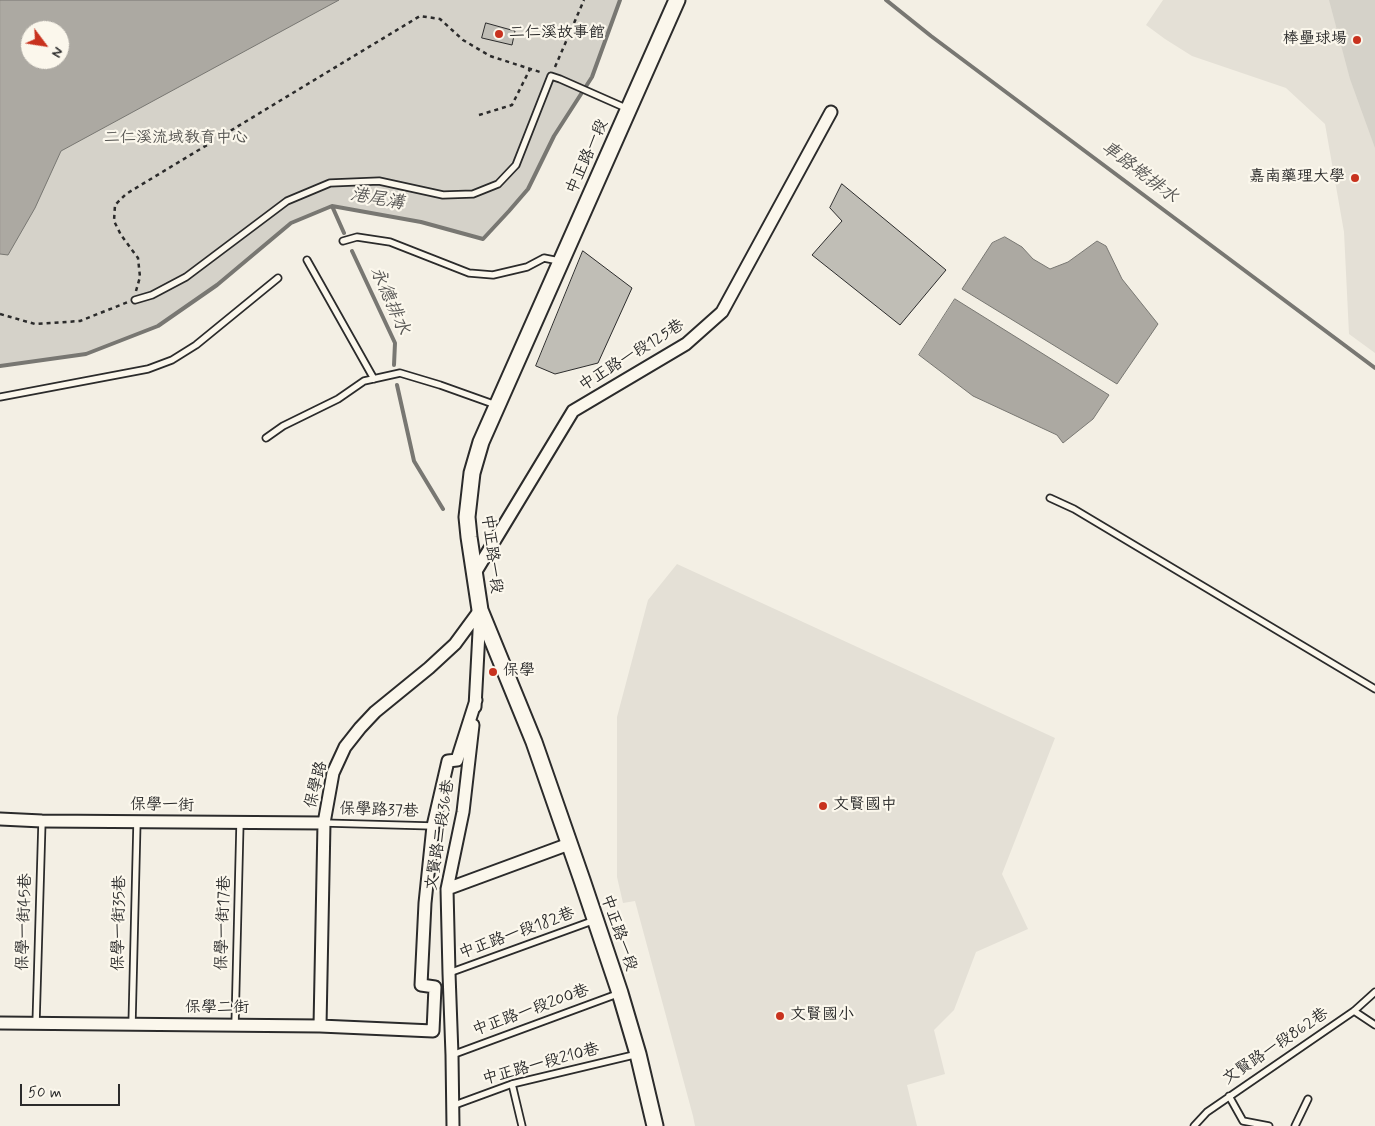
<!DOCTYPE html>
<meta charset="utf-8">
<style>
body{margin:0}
#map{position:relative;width:1375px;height:1126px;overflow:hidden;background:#f3efe4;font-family:Mynerve,sans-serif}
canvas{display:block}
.north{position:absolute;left:20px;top:20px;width:50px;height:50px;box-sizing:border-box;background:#fbf7ec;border:1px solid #a8a59f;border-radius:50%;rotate:121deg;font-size:14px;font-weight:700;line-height:20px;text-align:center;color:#2b2b2b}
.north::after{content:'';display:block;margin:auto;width:18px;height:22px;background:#c8321e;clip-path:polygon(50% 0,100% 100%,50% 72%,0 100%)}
.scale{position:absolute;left:20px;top:1084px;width:100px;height:22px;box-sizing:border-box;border:2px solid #2b2b2b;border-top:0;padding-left:6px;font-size:15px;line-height:18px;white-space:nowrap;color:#2b2b2b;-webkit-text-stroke:4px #fbf7ec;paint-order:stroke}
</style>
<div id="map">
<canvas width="1375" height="1126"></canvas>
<div class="north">N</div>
<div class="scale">50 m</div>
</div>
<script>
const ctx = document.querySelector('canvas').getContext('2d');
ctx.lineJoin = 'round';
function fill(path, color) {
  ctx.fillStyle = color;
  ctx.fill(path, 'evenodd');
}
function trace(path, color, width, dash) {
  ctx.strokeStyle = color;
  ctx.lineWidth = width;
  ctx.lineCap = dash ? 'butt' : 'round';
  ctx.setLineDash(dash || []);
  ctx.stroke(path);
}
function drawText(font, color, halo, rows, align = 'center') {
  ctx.font = font + ' Mynerve,"LXGW WenKai TC",sans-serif';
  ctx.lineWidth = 4.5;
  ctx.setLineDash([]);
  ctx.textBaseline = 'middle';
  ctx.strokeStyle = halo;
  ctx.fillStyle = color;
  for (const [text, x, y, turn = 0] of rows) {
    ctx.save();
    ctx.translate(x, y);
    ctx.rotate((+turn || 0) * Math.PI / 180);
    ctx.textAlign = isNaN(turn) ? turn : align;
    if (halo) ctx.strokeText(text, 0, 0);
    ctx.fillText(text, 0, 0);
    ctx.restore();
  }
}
fill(new Path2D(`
 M1163,0H1375V353L1349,334L1344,232L1325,124L1286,88L1192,56L1165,39L1146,25Z
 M677,564L1055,738L1002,874L1028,929L976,952L954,1010L934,1030L945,1074L907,1085L917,1126H695L693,1116L635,901L623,903L617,877V717L648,600Z`), '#e4e0d6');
fill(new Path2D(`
 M0,0H620L592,77L554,136L528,189L509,211L483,239L421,222L332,206L291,223L217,285L158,326L86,354L2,367L0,366ZM30,30H60V60H30Z
 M1329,0H1375V148L1350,79Z`), '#d5d2c9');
const water = new Path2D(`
 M0,0H339L61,151L35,208L8,255L0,254ZM30,30H60V60H30Z
 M1005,237L1022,247L1033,259L1050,269L1068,262L1097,241L1106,246L1122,279L1158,324L1117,384L962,289L992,243Z
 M955,299L1109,395L1093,419L1063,443L1057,435L973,396L919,355Z`);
fill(water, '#aca9a2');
trace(water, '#787772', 1);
trace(new Path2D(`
 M886,0L931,36L1375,368
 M332,206L344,233
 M352,251L395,343L394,365
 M0,366L86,354L158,326L217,285L291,223L332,206L421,222L483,239L509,211L528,189L554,136L592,77L620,0
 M397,385L414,461L443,509`), '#787772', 4);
const building = new Path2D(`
 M486,23L515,31L512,45L482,38Z
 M842,184L946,270L900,325L812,255L842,221L830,208Z
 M583,251L632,288L598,363L555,374L536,366Z`);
fill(building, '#c0beb6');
trace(building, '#2b2b2b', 1);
const lane = new Path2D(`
 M343,241L357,237L390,242L469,273L493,275L527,267L544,258L559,261
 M307,260L374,379
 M135,300L152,295L186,277L287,201L330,183L379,181L443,195L473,194L498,184L516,165L551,76L560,79L628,109
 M0,397L148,369L172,360L196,345L278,278
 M266,438L283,426L338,399L364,381L400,373L440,385L496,405
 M1050,498L1074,509L1375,689
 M324,823L433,826
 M449,973L595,920
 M1354,1011L1375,1025
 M36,1024L42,821
 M132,1024L137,822
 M235,1025L240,823
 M452,1055L620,993
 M512,1084L522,1126
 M1229,1096L1243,1121L1269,1126
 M452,1106L512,1084L638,1054
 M1194,1126L1207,1112L1354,1011L1375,992
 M1295,1126L1308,1099`);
const street = new Path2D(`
 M475,573L573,411L686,344L722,312L831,112
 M475,707L480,613
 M0,819L42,821L324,823
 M447,889L569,844
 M0,1023L320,1026L433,1031L435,987L421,985L425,903L433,826L448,761L457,760L476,700
 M320,1026L324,823L333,773L345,747L360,728L375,712L429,668L455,644L480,610
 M453,1126L452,1055L449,973L447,889L463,812L473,725`);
const secondary = new Path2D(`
 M655,1126L638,1054L620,993L582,880L534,742L480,610L469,537L467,517L472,473L481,442L677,0`);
trace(lane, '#2b2b2b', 9);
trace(street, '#2b2b2b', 15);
trace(secondary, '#2b2b2b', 19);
trace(new Path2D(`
 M555,67L584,0
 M479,115L512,105L530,69
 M136,291L140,277L138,258L121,235L114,221L115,205L126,194L420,16L440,19L463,40L490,56L543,73
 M0,314L35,324L80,321L128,302`), '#2b2b2b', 2.5, [4, 4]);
trace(lane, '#fbf7ec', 5.5);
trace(street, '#fbf7ec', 11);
trace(secondary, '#fbf7ec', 15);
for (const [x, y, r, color] of [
 [499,34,5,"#c8321e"],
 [1357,40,5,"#c8321e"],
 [1355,178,5,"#c8321e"],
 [493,672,5,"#c8321e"],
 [823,806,5,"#c8321e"],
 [780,1016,5,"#c8321e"]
]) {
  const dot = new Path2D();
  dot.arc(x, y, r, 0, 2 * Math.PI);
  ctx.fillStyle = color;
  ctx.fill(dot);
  trace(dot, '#fbf7ec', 2);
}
drawText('16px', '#2b2b2b', '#fbf7ec', [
 ["二仁溪故事館",509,34],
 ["棒壘球場",1347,40,"right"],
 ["嘉南藥理大學",1345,178,"right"],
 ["保學",503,672],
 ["文賢國中",833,806],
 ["文賢國小",790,1016]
], 'left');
drawText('16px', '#565552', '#fbf7ec', [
 ["二仁溪流域教育中心",176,139]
]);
drawText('16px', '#2b2b2b', '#fbf7ec', [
 ["中正路一段",588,157,-66],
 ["中正路一段125巷",632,356,-32],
 ["中正路一段",491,554,83],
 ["保學路",317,785,-76],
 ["保學一街",162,806,1],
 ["保學路37巷",379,811,2],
 ["文賢路二段36巷",441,835,-81],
 ["保學一街45巷",25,922,-88],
 ["保學一街35巷",120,923,-89],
 ["保學一街17巷",224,923,-88],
 ["中正路一段",618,933,71],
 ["中正路一段182巷",517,934,-20],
 ["保學二街",217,1009],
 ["中正路一段200巷",531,1011,-20],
 ["文賢路一段862巷",1276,1047,-34],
 ["中正路一段210巷",541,1065,-15]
]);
drawText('italic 18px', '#585755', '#fbf7ec', [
 ["車路墘排水",1139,173,37],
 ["港尾溝",377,200,10],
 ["永德排水",389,301,66]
]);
</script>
